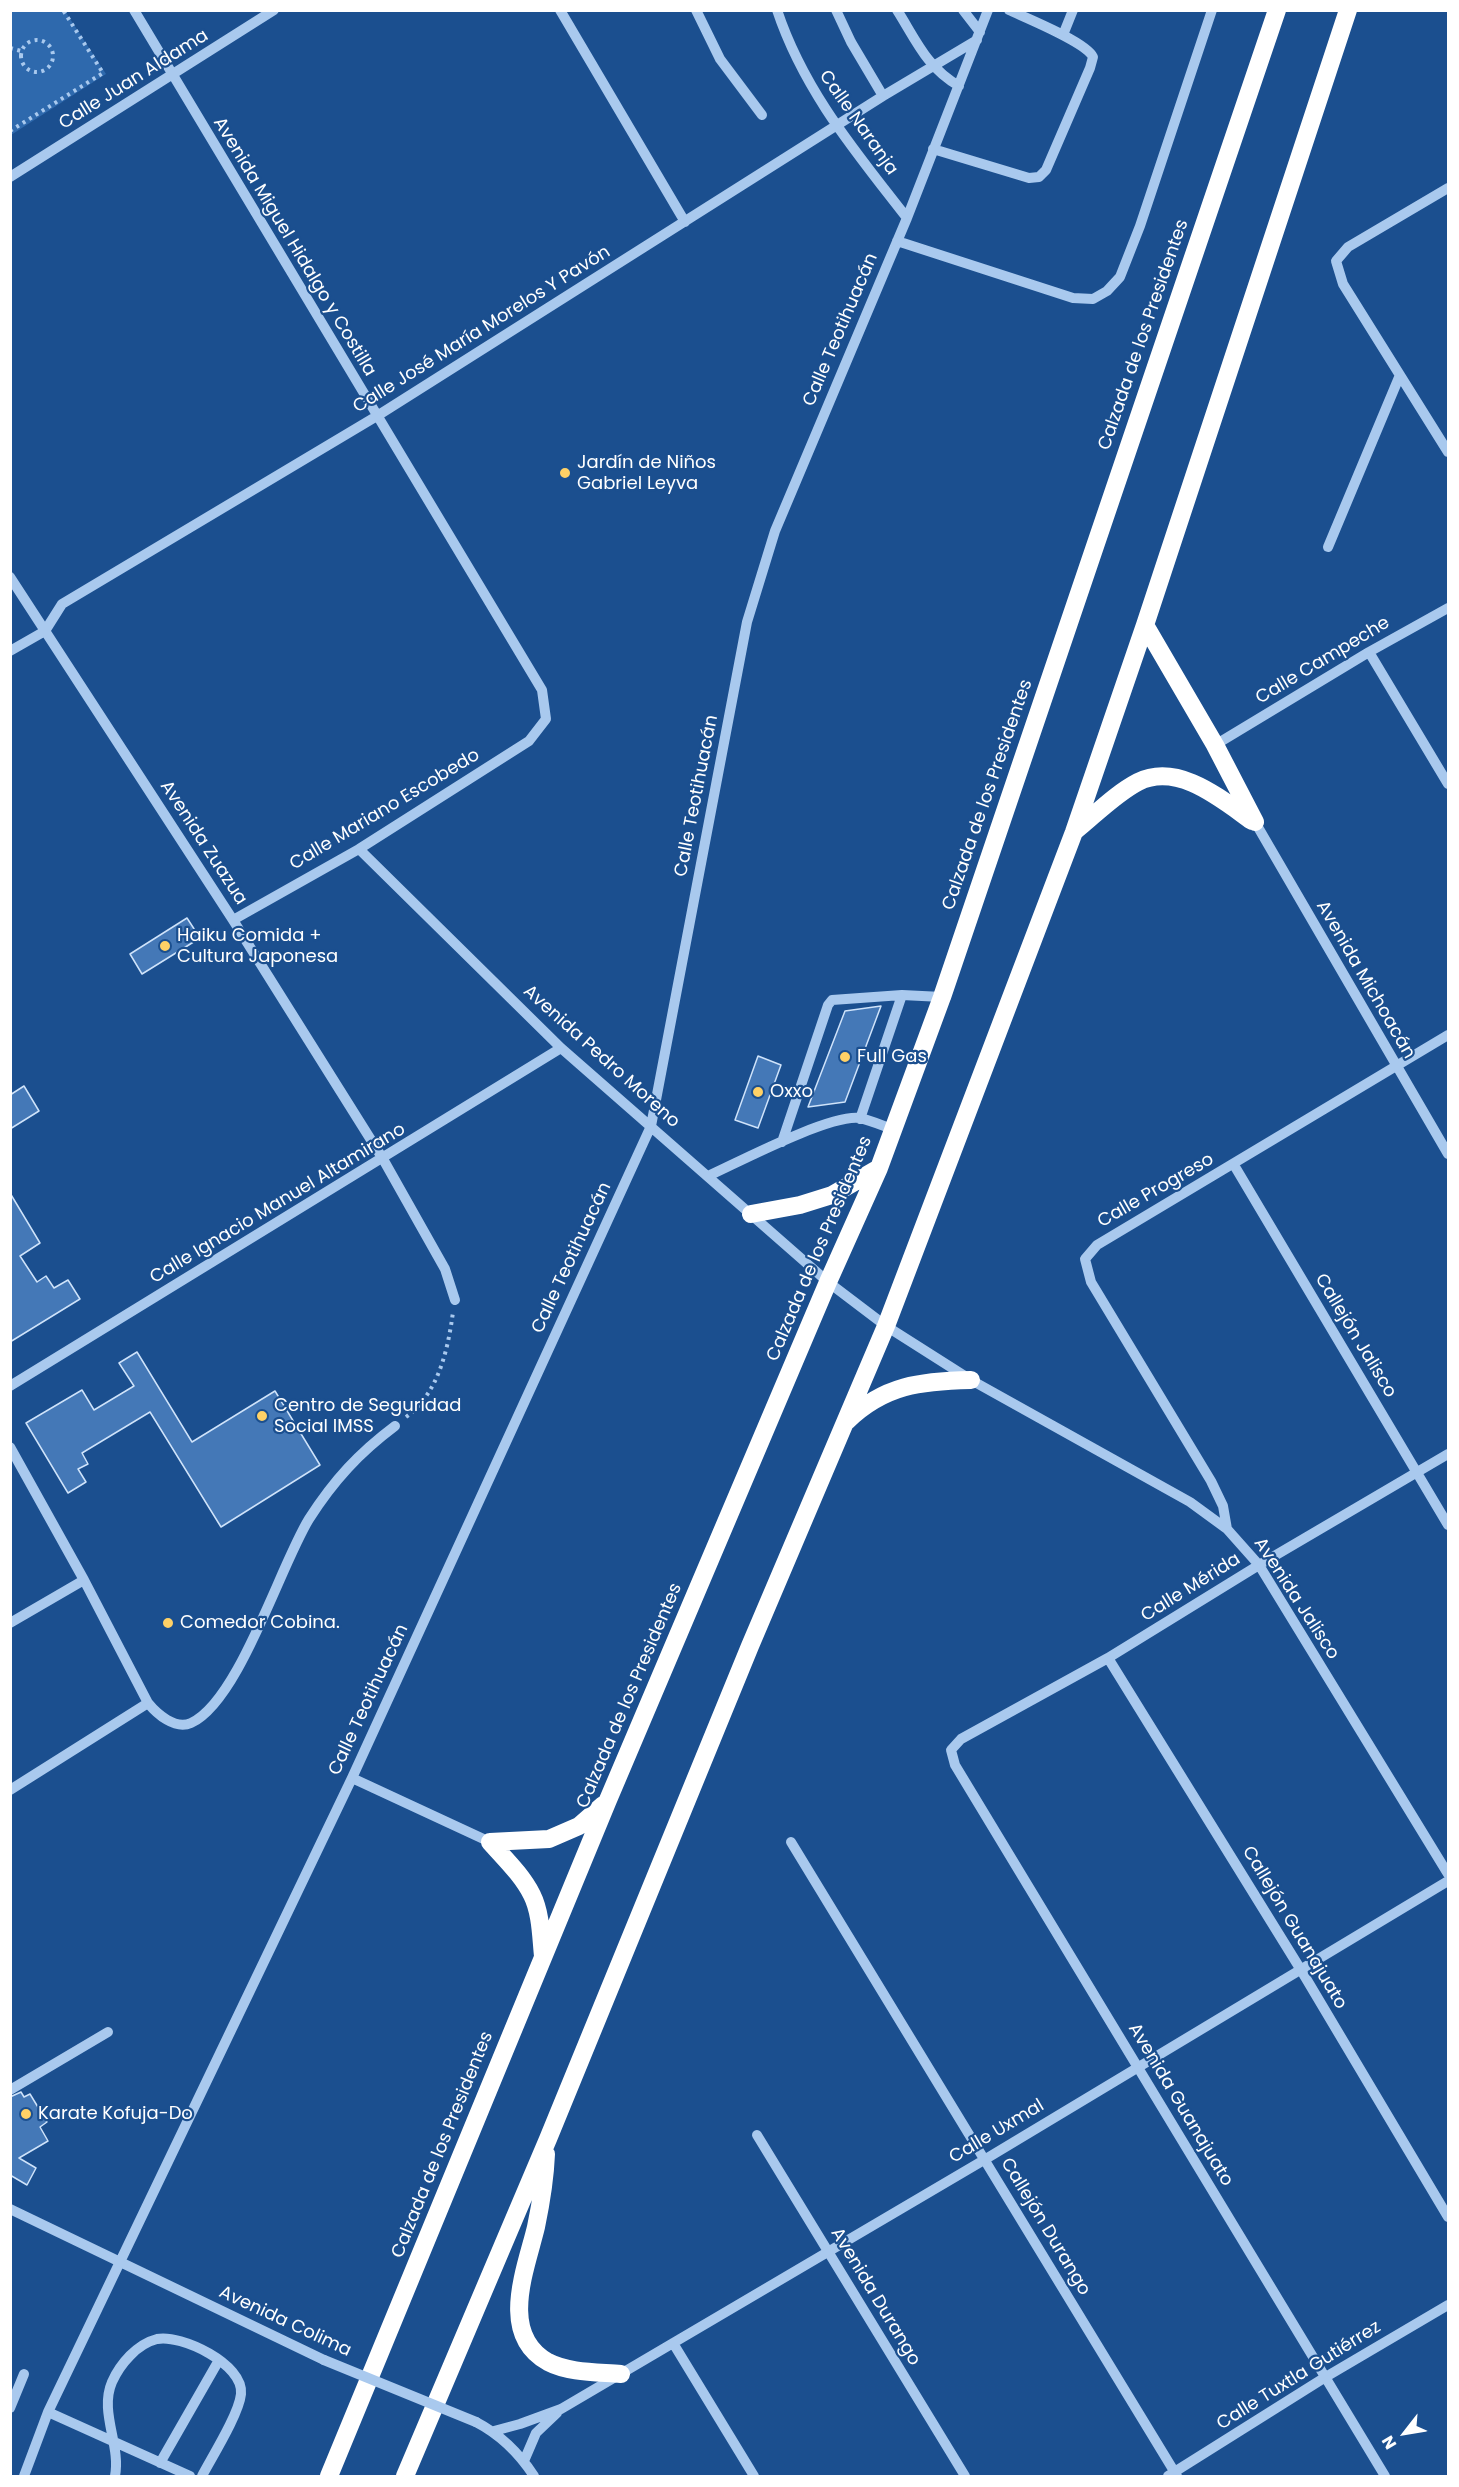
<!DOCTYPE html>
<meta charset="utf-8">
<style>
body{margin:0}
#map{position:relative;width:1459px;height:2487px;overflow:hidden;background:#1b4f8f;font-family:Poppins,sans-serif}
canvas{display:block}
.frame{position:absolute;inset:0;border:12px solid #fff;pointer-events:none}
.north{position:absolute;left:1375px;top:2403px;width:60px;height:60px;-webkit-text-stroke:4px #1b4f8f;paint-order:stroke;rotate:239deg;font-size:16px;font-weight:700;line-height:24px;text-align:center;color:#fff}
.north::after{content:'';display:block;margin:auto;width:21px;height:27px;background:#fff;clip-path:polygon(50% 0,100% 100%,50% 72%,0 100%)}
</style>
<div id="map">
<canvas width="1459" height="2487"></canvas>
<div class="frame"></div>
<div class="north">N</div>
</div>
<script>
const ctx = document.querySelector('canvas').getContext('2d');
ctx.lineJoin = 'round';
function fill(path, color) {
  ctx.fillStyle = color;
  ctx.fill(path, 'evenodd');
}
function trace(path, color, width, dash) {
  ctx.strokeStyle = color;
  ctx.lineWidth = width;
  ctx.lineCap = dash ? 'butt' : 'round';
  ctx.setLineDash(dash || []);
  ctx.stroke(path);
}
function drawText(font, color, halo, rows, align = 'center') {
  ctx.font = font + ' Poppins,sans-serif';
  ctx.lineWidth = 4.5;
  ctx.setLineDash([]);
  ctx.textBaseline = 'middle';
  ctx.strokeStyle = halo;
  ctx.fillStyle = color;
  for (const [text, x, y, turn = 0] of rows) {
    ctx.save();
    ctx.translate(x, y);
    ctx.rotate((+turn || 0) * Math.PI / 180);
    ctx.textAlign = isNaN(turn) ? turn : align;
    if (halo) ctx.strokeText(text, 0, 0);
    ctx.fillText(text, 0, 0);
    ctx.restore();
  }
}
fill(new Path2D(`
 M11,10L65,11L106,74L11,135Z`), '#2e69ad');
const building = new Path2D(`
 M187,918L200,938L142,974L130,954Z
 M881,1006L845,1102L808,1107L845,1011Z
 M758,1056L781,1065L758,1128L735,1120Z
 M24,1086L39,1111L10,1129V1095Z
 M10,1193L40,1243L20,1256L37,1282L46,1276L54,1288L68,1280L80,1299L10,1342Z
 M137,1352L192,1442L275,1391L320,1465L221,1527L150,1412L82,1453L88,1464L78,1469L86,1482L68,1493L26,1423L82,1390L94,1410L134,1386L119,1363Z
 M21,2092L24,2097L30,2094L47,2122L40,2127L48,2141L19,2158L36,2168L27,2185L10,2175V2097Z`);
fill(building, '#4478b7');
trace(building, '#cfe3fa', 1.5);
trace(new Path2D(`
 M21 56a16 16 0 1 1 32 0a16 16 0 1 1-32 0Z
 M10,48L21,51
 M10,131L103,73L63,10
 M406,1417C438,1394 448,1350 453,1312`), '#a9c9ee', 4, [3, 4.5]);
trace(new Path2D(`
 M134,10L542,690L546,719L529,741L359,849L233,920
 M560,10L685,222
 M696,10L720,59L762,115
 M777,10C804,91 855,151 907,218
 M836,10L851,42L883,96
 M897,10C916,40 927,68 959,86
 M963,10L980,32
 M1063,35L1073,10
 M933,149L1029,178L1039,177L1046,170L1090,68L1093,57C1086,42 1026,18 1009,10
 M10,177L274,10
 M1448,188L1348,247L1336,261L1343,284L1448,452
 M897,241L1073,298L1093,299L1107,291L1120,277L1140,226L1212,10
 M1328,547L1400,375
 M10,577L233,920L383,1159L445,1269L455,1300
 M10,651L45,631L62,604L377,416L883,96L977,40
 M1369,652L1448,784
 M1215,745L1369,652L1448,608
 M1255,822L1448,1154
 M359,849L561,1048L828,1282L886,1326L971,1380L1190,1502L1227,1529L1259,1565L1448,1874
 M860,1119L902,995
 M782,1142L828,1005L832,1000L902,995L942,997
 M1234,1165L1448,1525
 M708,1176C739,1162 828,1115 859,1118C871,1120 883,1126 894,1130
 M10,1386L561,1048
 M10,1447L84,1580L148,1703C157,1714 175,1730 191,1723C239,1701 280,1566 309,1519C334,1480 359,1453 395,1426
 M1227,1529L1223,1506L1211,1481L1091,1282L1085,1259L1097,1245L1448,1035
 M10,1623L84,1580
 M1108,1658L1301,1970L1448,2217
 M352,1778L490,1842
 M10,1790L148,1703
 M791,1842L1177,2476
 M10,2090L108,2032
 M757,2135L965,2476
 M10,2209L324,2360
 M673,2343L754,2476
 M10,2408L24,2374
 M48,2412L190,2476
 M476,2422C501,2435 519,2453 534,2476
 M494,2431L520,2424L561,2409L984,2160L1448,1881
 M524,2461L536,2433L557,2413
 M160,2463L219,2360
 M24,2476L48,2412L352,1778L651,1126L747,622L775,531L907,218L988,10
 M115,2476C121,2445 99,2412 112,2382C120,2364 137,2344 157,2339C181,2334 244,2364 241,2394C239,2414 212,2457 202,2476
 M1168,2476L1324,2378L1448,2305
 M1385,2476L955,1765L951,1750L961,1739L1108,1658L1259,1565L1448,1454`), '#a9c9ee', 10);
trace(new Path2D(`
 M1145,625L1215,745L1255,822
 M1075,831C1095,815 1115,794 1138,782C1178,762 1221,799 1252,821
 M751,1214L800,1205L832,1195L879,1168
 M847,1421C884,1385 921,1381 971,1380
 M490,1842C505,1859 522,1875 532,1895C541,1913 541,1937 543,1956
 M490,1842L549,1839L579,1826L603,1805
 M546,2154C545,2179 541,2203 536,2227C526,2269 498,2334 548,2362C569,2373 598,2372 621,2374
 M329,2476L608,1800L828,1282L879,1168L942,997L1277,10
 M405,2476L548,2139L750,1646L886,1326L1074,832L1145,625L1348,10`), '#fff', 18);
trace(new Path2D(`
 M324,2360L476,2422`), '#a9c9ee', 10);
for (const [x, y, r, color] of [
 [565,473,6,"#ffd166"],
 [165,946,6,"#ffd166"],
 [845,1057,6,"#ffd166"],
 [758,1092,6,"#ffd166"],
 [262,1416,6,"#ffd166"],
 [168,1623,6,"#ffd166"],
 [26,2114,6,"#ffd166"]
]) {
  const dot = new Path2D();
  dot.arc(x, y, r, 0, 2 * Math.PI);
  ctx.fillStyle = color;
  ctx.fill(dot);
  trace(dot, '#1b4f8f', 2);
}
drawText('18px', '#fff', '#1b4f8f', [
 ["Calle Juan Aldama",134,80,-32],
 ["Calle Naranja",858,123,55],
 ["Avenida Miguel Hidalgo y Costilla",294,247,59],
 ["Calle José María Morelos Y Pavón",482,330,-32],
 ["Calle Teotihuacán",841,330,-67],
 ["Calzada de los Presidentes",1144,335,-71],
 ["Calle Campeche",1323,661,-31],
 ["Calzada de los Presidentes",988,795,-71],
 ["Calle Teotihuacán",697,796,-79],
 ["Calle Mariano Escobedo",385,810,-31],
 ["Avenida Zuazua",203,843,57],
 ["Avenida Michoacán",1365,980,60],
 ["Avenida Pedro Moreno",601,1057,42],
 ["Calle Progreso",1156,1191,-30],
 ["Calle Ignacio Manuel Altamirano",278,1204,-31],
 ["Calzada de los Presidentes",820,1249,-67],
 ["Calle Teotihuacán",572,1258,-65],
 ["Callejón Jalisco",1355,1336,59],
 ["Calle Mérida",1191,1588,-32],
 ["Avenida Jalisco",1296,1599,57],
 ["Calzada de los Presidentes",630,1696,-67],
 ["Calle Teotihuacán",369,1700,-65],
 ["Callejón Guanajuato",1294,1928,59],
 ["Avenida Guanajuato",1180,2105,59],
 ["Calle Uxmal",997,2132,-31],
 ["Calzada de los Presidentes",443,2145,-68],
 ["Callejón Durango",1045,2227,59],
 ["Avenida Durango",875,2297,59],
 ["Avenida Colima",285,2322,25],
 ["Calle Tuxtla Gutiérrez",1299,2376,-32]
]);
drawText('18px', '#fff', '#1b4f8f', [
 ["Jardín de Niños",577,463],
 ["Gabriel Leyva",577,484],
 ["Haiku Comida +",177,936],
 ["Cultura Japonesa",177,957],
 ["Full Gas",857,1057],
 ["Oxxo",770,1092],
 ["Centro de Seguridad",274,1406],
 ["Social IMSS",274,1427],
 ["Comedor Cobina.",180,1623],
 ["Karate Kofuja-Do",38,2114]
], 'left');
</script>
